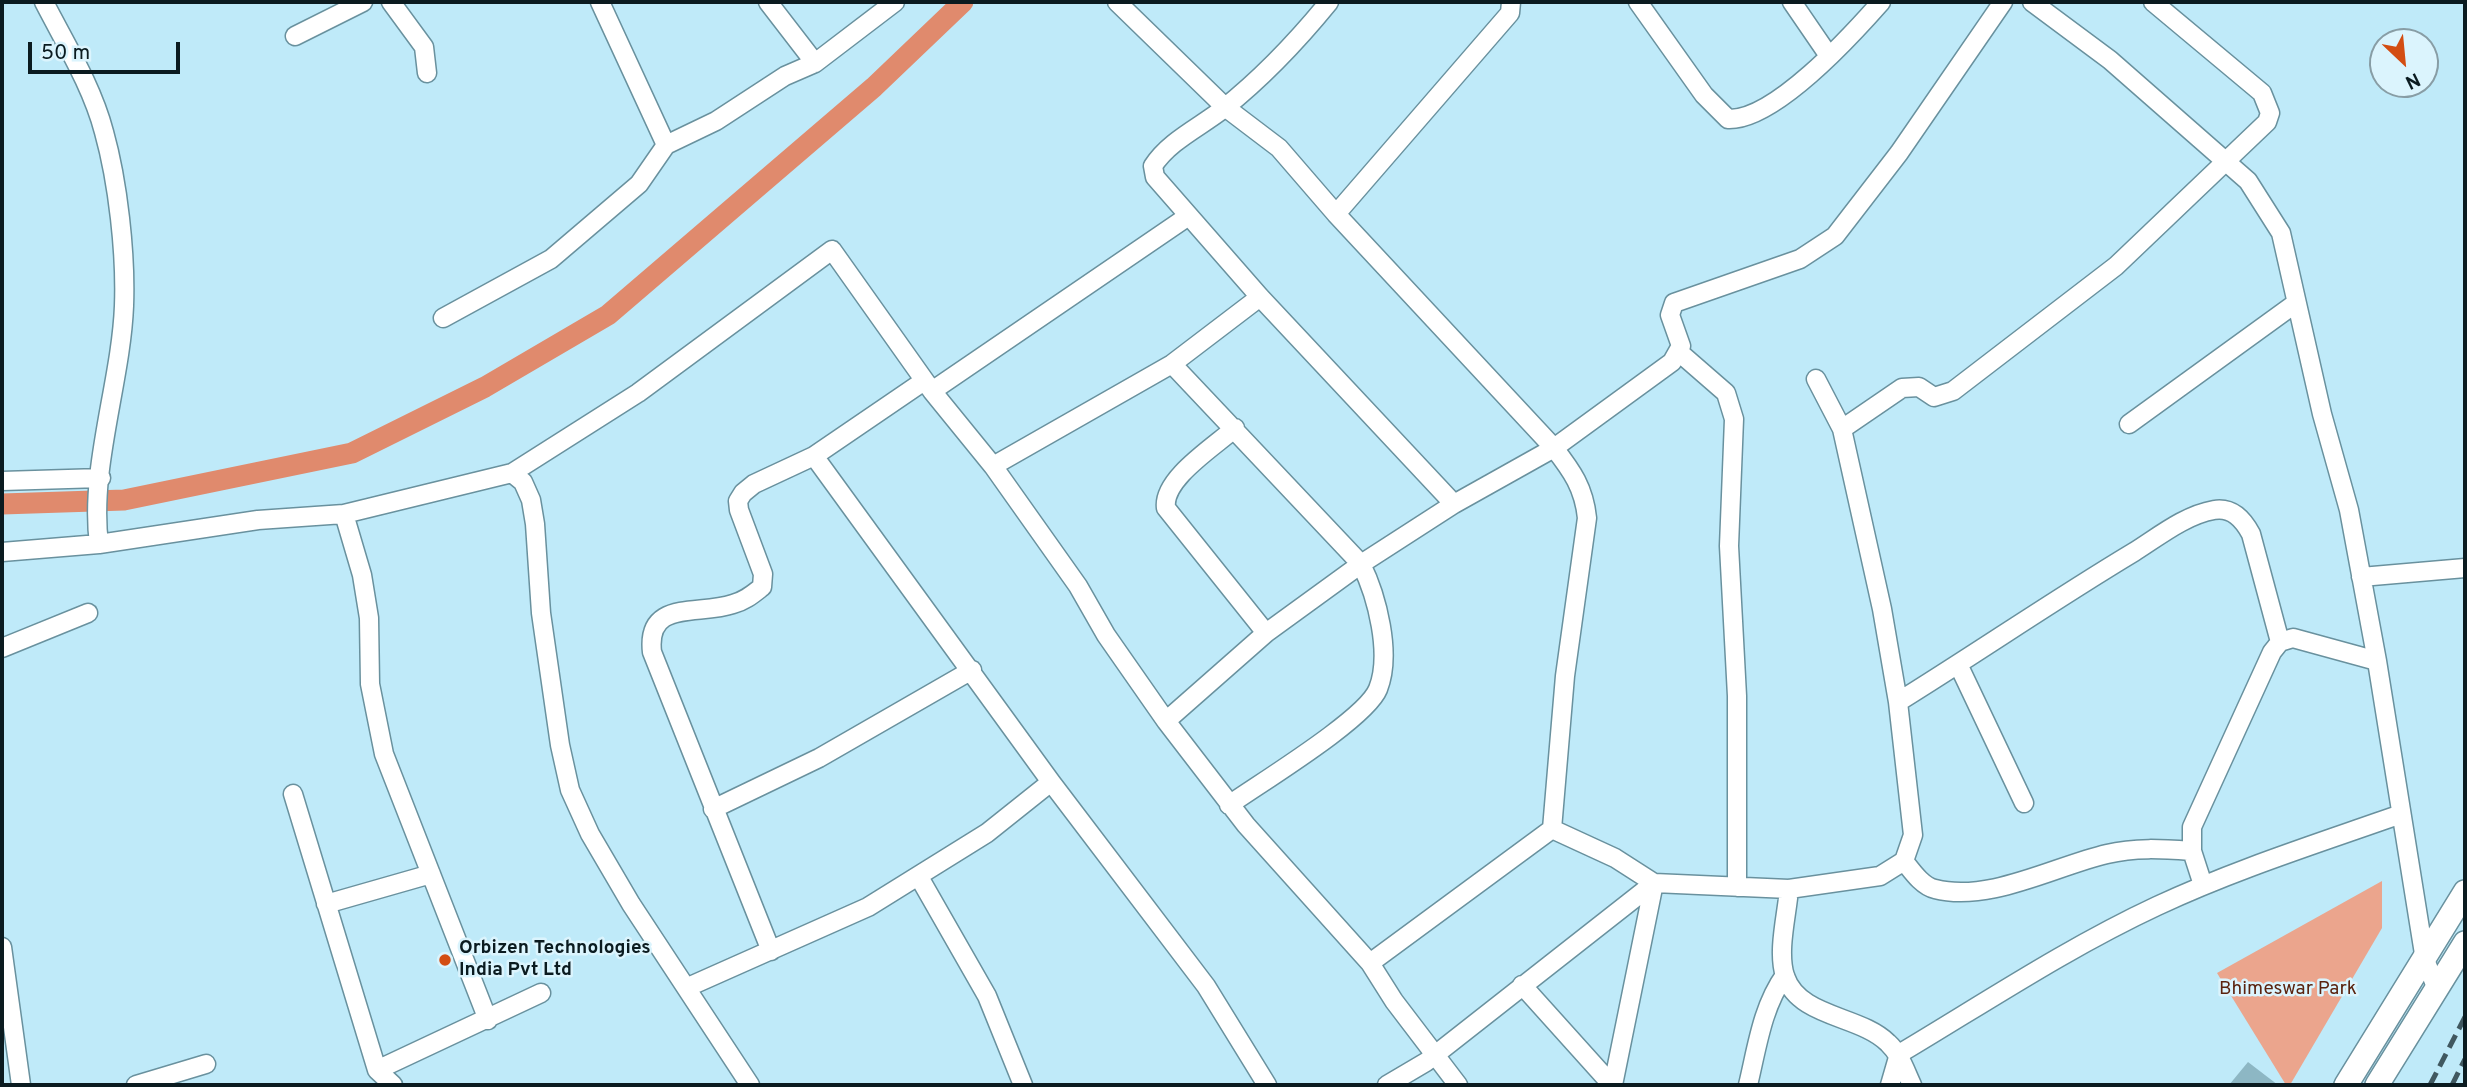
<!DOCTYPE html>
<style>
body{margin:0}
#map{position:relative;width:2467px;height:1087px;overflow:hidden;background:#bfeaf9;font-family:Overpass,sans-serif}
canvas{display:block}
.frame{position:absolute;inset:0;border:4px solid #0b1b20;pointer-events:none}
.north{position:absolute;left:2369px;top:28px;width:70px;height:70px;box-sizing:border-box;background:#dbf4fd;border:2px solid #889da5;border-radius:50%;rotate:154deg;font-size:19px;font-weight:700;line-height:28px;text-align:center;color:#0b1b20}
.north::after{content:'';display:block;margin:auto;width:24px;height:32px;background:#d34d12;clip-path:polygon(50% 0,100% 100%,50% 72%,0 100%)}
.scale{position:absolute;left:28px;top:42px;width:152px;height:32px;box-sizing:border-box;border:4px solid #0b1b20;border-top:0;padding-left:9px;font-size:21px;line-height:24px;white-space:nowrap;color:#0b1b20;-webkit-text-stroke:5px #dbf4fd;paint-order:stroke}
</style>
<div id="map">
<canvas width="2467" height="1087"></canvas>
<div class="frame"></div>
<div class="north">N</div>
<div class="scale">50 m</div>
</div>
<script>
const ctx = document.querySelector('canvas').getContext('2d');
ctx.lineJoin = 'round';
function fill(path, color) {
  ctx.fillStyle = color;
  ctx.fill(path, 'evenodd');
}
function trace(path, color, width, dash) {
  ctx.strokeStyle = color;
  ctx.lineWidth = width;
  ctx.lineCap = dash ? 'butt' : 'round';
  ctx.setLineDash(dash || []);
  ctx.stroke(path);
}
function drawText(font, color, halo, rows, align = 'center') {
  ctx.font = font + ' Overpass,sans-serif';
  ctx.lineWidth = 5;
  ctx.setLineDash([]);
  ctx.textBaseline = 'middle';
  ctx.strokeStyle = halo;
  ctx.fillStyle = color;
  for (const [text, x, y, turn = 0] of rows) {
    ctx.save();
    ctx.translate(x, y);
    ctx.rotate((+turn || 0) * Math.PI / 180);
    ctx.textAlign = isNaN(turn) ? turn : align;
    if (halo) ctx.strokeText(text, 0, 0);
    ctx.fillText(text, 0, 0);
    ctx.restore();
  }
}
fill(new Path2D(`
 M2382,881V928L2290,1085H2286L2217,973Z`), '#eba58d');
trace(new Path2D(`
 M2,504L124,500L352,453L485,387L608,315L874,87L963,2`), '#e08a6d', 21);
fill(new Path2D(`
 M2248,1062L2278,1085H2229Z`), '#8db7c4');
const minor = new Path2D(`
 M44,2C65,43 92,86 104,132C118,182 126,254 124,306C121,382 89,469 99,544
 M391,2L424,47L427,73
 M600,2L666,145
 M768,2L815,63
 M1117,2L1225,107L1279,148L1336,214L1554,448C1572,471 1584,488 1587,518L1565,676L1552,829L1370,963
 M1329,2C1298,40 1262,78 1223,109C1200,127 1169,141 1153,166L1155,177L1260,297L1454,504
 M1638,2L1704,95L1728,119C1774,121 1851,36 1881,2
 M1792,2L1829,56
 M2032,2L2110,60L2248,181L2281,233L2322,414L2349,510L2377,661L2425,960L2437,989
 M295,36L363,2
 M1336,214L1510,13L1511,2
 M443,318L551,259L639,184L666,145L716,121L785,76L815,63L895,2
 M1680,353L1726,393L1734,419L1729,546L1737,696V887
 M1172,364L1361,564C1377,596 1392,654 1378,689C1366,719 1260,783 1229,805
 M932,391L1187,217
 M2129,424L2296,303
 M1235,428C1214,447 1162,479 1166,508L1266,633
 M1842,429L1902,388L1919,387L1934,397L1953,391L2116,266L2267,122L2270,113L2262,93L2153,2
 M814,456L1051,782L1206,986L1267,1085
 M993,466L1172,364L1260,297
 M512,473L638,393L832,250L932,391L993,466L1078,586L1106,635L1166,721L1246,825L1370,963L1394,1001L1458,1085
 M2,481L101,478
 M344,514L362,575L369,618L370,684L384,754L488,1020
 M2,552L99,544L258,520L344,514L512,473L523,482L531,500L535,524L541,613L560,745L570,790L590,834L631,904L750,1085
 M2361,577L2465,568
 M2,648L88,613
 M1958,664L2024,803
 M1898,702C1977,653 2054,600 2134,552C2158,537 2185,515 2214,510C2232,507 2243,519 2251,534L2280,642
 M1166,721L1266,633L1361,564L1454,504L1554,448L1672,362L1681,346L1670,315L1674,303L1800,259L1835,236L1899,153L2003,2
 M293,794L377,1070L393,1085
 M713,809L819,758L972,670
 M1552,829L1615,858L1654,883L1613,1085
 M1904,861C1912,871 1922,886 1935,889C1989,903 2055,866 2107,854C2135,847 2163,849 2192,851
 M919,877L987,996L1023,1085
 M2203,885L2192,851V827L2272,652L2280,642L2293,638L2377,661
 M1789,889C1787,915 1777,951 1785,976C1799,1018 1860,1015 1888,1043C1900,1054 1905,1070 1912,1085
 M326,904L431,874
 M2,947L21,1085
 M771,951L652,652C646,599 698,616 733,604C745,601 753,594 762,587L763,574L739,510L738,501L743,493L754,484L814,456L924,381
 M1522,985L1612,1085
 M688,987L868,907L987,833L1051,782
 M377,1070L541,993
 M136,1085L206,1064
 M1387,1085L1426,1062L1654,883L1789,889L1880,876L1904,861L1913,835L1898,702L1882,609L1842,429L1816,379
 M1748,1085C1757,1048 1762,1007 1785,975
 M1890,1085L1899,1054C1983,1004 2067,948 2157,906C2236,869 2319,843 2401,814`);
const tertiary = new Path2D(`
 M2346,1085L2465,892
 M2377,1085L2465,943`);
trace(minor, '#69919e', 21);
trace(tertiary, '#69919e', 26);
trace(minor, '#fff', 18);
trace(tertiary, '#fff', 23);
trace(new Path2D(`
 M2430,1085L2465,1017
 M2452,1085L2465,1059`), '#405860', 5, [14, 7]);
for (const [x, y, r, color] of [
 [445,960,7,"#d34d12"]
]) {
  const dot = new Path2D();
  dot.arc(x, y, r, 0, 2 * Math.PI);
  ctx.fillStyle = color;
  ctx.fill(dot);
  trace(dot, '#dbf4fd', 2.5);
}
drawText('bold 19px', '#0b1b20', '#dbf4fd', [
 ["Orbizen Technologies",459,949],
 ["India Pvt Ltd",459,971]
], 'left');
drawText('19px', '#5a230f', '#dbf4fd', [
 ["Bhimeswar Park",2288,990]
]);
</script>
